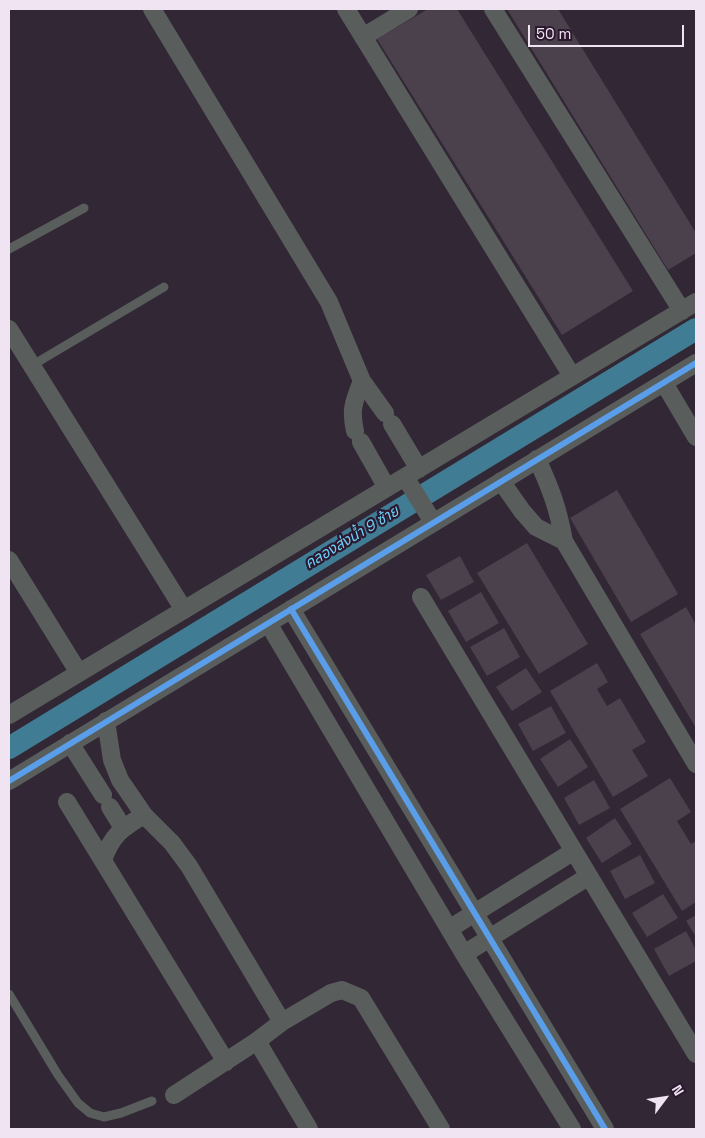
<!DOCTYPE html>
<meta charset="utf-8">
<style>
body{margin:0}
#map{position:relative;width:705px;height:1138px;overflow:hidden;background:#322734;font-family:"Space Grotesk",sans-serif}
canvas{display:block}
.frame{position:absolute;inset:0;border:10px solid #f0e3f2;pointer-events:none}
.north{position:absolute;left:640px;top:1073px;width:50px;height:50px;-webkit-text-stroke:4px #2c182f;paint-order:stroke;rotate:59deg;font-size:14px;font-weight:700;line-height:20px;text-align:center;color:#f0e3f2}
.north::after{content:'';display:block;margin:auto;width:18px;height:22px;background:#f0e3f2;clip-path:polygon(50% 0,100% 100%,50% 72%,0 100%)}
.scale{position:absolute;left:528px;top:25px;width:156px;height:22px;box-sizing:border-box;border:2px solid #f0e3f2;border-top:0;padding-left:6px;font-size:15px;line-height:18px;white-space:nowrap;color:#f0e3f2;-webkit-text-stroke:4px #2c182f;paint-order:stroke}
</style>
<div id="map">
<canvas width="705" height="1138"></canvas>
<div class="frame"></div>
<div class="north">N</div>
<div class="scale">50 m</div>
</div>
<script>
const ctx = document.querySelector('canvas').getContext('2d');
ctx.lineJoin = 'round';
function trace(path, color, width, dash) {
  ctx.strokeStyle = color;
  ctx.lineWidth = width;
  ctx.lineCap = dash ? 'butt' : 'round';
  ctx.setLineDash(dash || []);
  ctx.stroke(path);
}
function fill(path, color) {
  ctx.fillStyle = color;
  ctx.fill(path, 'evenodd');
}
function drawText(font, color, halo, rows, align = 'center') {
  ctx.font = font + ' "Space Grotesk","Noto Sans Thai",sans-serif';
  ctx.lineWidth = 4.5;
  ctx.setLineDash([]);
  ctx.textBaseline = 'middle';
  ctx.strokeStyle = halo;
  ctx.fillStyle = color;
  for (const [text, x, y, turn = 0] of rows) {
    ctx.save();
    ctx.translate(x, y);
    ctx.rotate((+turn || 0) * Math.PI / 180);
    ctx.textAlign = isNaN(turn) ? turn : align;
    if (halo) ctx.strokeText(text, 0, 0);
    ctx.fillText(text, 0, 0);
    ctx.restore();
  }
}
trace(new Path2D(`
 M9,748L696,329`), '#407d94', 22);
fill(new Path2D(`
 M428,9H457L633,291L562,335L377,39Z
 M507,9H558L696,233V253L668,270Z
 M617,490L678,594L631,622L570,518Z
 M527,543L588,644L539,674L477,573Z
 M460,556L474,582L441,600L426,575Z
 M481,592L499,623L466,642L448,611Z
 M686,607L696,625V728L640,634Z
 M504,628L520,657L487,676L470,647Z
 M597,663L608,682L597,689L607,706L620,698L646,742L632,750L648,776L613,797L550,691Z
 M526,668L542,692L512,711L496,687Z
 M551,706L566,733L533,751L518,724Z
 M570,739L588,767L558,787L540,759Z
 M670,778L691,812L677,821L691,844L696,841V902L682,911L620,809Z
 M594,780L610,808L579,825L564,798Z
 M615,818L632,844L602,863L586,838Z
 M640,855L655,883L625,899L610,871Z
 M663,894L678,918L647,937L632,913Z
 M696,915V937L686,921Z
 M686,931L696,950V961L669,976L654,949Z`), '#4a414c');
trace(new Path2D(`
 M9,249L84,208
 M31,366L164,287
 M9,994L58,1075L78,1103L90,1113L104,1117L121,1113L152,1101`), '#595e5d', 9);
trace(new Path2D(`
 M152,9L329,302L362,381L385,413
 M346,9L572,376
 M493,9L682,311
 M363,37L409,9
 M9,329L184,610
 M664,383L696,437
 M392,424L419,469
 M355,431C350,409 354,401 362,381
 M361,442L387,488
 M537,459C551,489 558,508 564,541L696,764
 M405,477L433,522
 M501,481L522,511L536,527L564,541
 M9,560L79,673
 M421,597L696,1054
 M291,609L605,1129
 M268,623L464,954L572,1129
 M9,715L696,302
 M106,721L112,760L120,780L144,815L172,843L189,866L282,1022
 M70,743L103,795
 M9,781L696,363
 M67,802L226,1062
 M110,807L123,828
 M103,860C112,835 122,828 144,815
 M449,929L574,851
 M464,954L589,876
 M257,1041L309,1129
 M174,1095L257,1041L282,1022L331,993L342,990L361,998L441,1129`), '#595e5d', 18);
trace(new Path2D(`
 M291,609L605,1129
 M9,781L696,363`), '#5a9eea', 6);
drawText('italic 15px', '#6cd1f7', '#2c182f', [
 ["คลองส่งน้ำ 9 ซ้าย",352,538,-31]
]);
</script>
